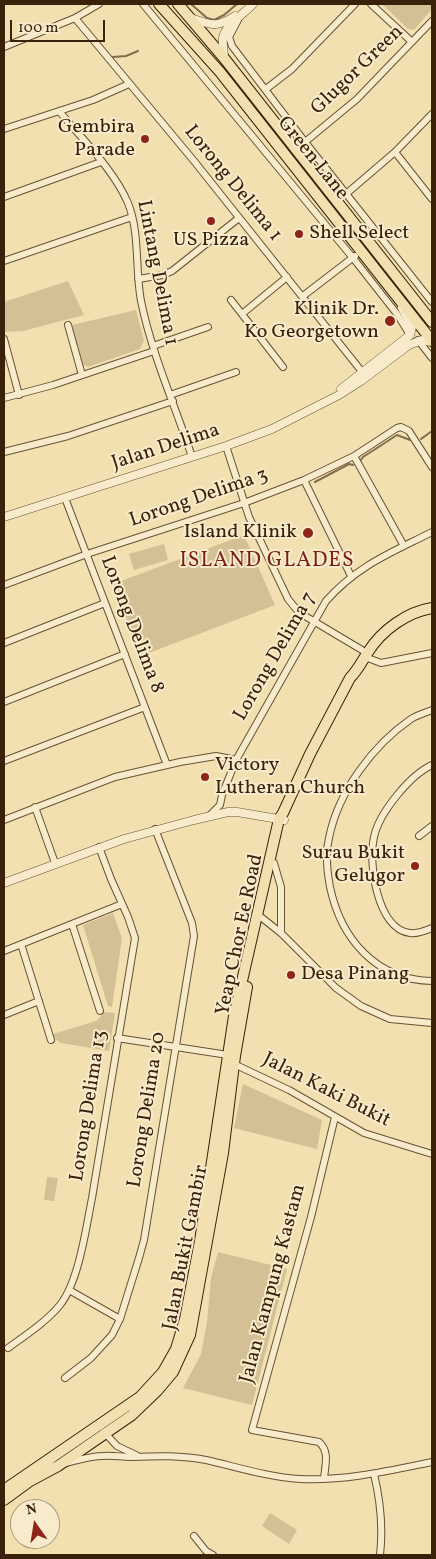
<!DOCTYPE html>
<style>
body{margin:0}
#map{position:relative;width:436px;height:1559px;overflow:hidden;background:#f2e0b1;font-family:Vollkorn,serif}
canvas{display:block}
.frame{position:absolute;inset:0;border:5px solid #392209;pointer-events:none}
.north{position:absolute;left:10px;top:1499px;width:50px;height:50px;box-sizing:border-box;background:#f7ebcc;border:1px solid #ab9b7e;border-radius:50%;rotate:347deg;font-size:14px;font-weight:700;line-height:20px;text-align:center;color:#392209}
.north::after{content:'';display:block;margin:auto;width:18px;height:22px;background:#8f2418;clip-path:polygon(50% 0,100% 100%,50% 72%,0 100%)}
.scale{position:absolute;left:10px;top:20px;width:95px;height:22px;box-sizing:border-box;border:2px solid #392209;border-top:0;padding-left:6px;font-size:15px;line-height:18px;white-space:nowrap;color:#392209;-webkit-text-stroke:4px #f7ebcc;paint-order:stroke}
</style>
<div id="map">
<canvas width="436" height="1559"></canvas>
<div class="frame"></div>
<div class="north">N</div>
<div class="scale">100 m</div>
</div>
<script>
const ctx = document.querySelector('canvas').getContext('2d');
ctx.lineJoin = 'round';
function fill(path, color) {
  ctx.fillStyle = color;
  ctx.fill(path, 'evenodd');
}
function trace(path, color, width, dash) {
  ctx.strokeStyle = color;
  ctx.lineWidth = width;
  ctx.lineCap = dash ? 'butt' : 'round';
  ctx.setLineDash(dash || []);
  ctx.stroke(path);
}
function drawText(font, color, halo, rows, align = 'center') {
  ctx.font = font + ' Vollkorn,serif';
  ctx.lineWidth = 4;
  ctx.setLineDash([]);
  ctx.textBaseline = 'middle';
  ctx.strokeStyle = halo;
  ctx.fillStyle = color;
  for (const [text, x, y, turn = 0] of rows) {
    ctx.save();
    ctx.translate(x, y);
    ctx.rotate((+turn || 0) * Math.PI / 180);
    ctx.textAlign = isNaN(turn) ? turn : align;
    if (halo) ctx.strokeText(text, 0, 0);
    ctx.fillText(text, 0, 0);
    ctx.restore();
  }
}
fill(new Path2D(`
 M382,4H432V9L414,30L408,29Z
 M68,281L84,315L23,331L4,332V302Z
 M136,310L144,341L140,349L88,367L82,364L72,325Z
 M244,535L275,605L141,656L113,584Z
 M164,544L168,560L134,570L129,554Z
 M113,913L122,938L112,1007L108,1006L83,925Z
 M105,1012L115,1013L109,1051L61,1043L55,1039L53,1034L96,1021Z
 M243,1084L322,1120L317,1149L234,1128Z
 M47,1177L58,1178L54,1201L44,1200Z
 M218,1252L287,1269L252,1405L183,1388L201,1354L207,1322L211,1278Z
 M270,1513L297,1530L289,1544L262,1526Z`), '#d3c094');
trace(new Path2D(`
 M191,4L207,18L214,20L224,15L237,4
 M113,57L126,56L138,51
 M421,439L432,431
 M360,461L363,457L397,435L410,440
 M315,482L349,464L353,465`), '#826d4c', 2);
const minor = new Path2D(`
 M143,4L353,258L397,314L410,335
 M371,4L412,42
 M75,18L194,161L363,373
 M238,20L229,37L232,46L305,142L432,302
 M4,47L75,18L99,4
 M266,89L292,69L355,4
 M59,111C82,139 114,170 128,203C140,233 135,269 141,301C152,355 175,405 192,457
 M4,129L93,100L129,84
 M305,142L357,99L432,21
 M395,152L432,199
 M346,194L395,152L432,114
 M4,197L101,162
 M4,261L132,217
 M138,279L163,275L172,271L239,218
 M303,296L355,256
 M231,300L283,367
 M242,314L287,277
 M68,325L82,375
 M4,339L19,395
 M418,340L432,358
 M153,346L208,327
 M170,395L236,372
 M4,398L53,385L154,351
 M226,446L249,517L288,599L297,610L305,616L362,650
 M4,452L68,436L173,401
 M354,456L404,546
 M304,480L351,576
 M65,498L167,765
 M4,585L87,554L244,503L304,480L354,456L397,428L401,427L409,431L432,467
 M4,643L105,603
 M365,657L381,663L432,653
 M4,702L125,654
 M432,710C425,713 417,715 411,719C373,745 338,792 329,838C325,854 327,871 330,887C341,939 376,980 432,981
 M4,761L145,707
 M432,765C410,775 379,813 374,837C368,863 377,929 410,933C417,934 425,931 432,928
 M35,807L55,863
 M209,816L220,805L222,795L236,760L326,601C358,565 391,553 432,532
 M4,820L115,777L180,762L216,756L236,760
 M419,836L432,826
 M274,863L281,887V933
 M257,914L281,933L336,988L361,1006L390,1019L432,1023
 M72,924L100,1011
 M21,944L51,1040
 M4,951L122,904
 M4,1015L39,1001
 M117,1038L228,1055
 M234,1064L289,1090L364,1133L432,1154
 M69,1290L120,1319
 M8,1348C26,1335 46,1322 60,1305C79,1281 86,1228 92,1198L135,938L128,917L111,879L99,847
 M65,1378L91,1358L112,1335L120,1319L139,1258L144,1240L194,936L192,923L155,829
 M104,1432L117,1446L136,1455
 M66,1463C78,1460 91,1456 103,1456C112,1455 121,1457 130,1457C156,1456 181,1455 206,1460C237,1467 268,1477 300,1479C345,1481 388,1471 432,1462
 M374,1474C380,1499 383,1529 380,1555
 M324,1479C325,1465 330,1452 319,1442L252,1430L311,1217L335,1117
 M194,1536L206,1551L213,1555`);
const tertiary = new Path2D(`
 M191,18C211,25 217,28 235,16
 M224,58C224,52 222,44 223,38C224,26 245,13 253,4
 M341,389L410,335L412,327L402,308
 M4,517L226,446L272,429L339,395L361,381L409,345L422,340L432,342
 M4,883L124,839L194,820L228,812H237L284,820`);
const primary = new Path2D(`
 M4,1490L140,1397L163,1372L176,1349L185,1319L200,1241L234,1016L279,819L283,813L310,754L350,678C358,670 362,661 368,652C382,630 407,612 432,608
 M4,1500L30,1481L58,1466L132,1415L157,1391L173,1372L190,1335L223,1153L235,1056L247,987`);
const trunk = new Path2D(`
 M159,4L220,72L432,341
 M178,4L224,58L432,322`);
trace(minor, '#675233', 8);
trace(tertiary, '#675233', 9);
trace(primary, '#392209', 12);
trace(trunk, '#392209', 12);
trace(minor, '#f7ebcc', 6);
trace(tertiary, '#f7ebcc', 8);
trace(primary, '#f2e0b1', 10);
trace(trunk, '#f2e0b1', 10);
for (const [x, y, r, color] of [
 [145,139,5,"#8f2418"],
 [211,221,5,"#8f2418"],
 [299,234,5,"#8f2418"],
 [390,321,6,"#8f2418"],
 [308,533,6,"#8f2418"],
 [205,777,5,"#8f2418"],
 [415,866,5,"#8f2418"],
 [291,975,5,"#8f2418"]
]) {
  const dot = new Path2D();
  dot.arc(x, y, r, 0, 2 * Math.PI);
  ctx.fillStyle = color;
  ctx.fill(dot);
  trace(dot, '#f7ebcc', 2);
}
drawText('20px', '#392209', '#f7ebcc', [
 ["Glugor Green",358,71,-44],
 ["Green Lane",312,159,51],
 ["Lorong Delima 1",232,184,51],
 ["Lintang Delima 1",156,273,79],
 ["Jalan Delima",166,448,-18],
 ["Lorong Delima 3",199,499,-19],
 ["Lorong Delima 8",131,625,69],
 ["Lorong Delima 7",276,657,-60],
 ["Yeap Chor Ee Road",241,935,-78],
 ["Jalan Kaki Bukit",326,1091,27],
 ["Lorong Delima 13",90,1106,-81],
 ["Lorong Delima 20",148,1110,-81],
 ["Jalan Bukit Gambir",187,1248,-79],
 ["Jalan Kampung Kastam",274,1284,-75]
]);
drawText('20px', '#392209', '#f7ebcc', [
 ["Gembira",135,128],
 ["Parade",135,151],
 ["Shell Select",309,234,"left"],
 ["US Pizza",211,241,"center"],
 ["Klinik Dr.",379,310],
 ["Ko Georgetown",379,333],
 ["Island Klinik",297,533],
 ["Victory",215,766,"left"],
 ["Lutheran Church",215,789,"left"],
 ["Surau Bukit",405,854],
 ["Gelugor",405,877],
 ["Desa Pinang",301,975,"left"]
], 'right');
ctx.letterSpacing = '1px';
drawText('21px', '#7a1f14', '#f7ebcc', [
 ["ISLAND GLADES",267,562]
]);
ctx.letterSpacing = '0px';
</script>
